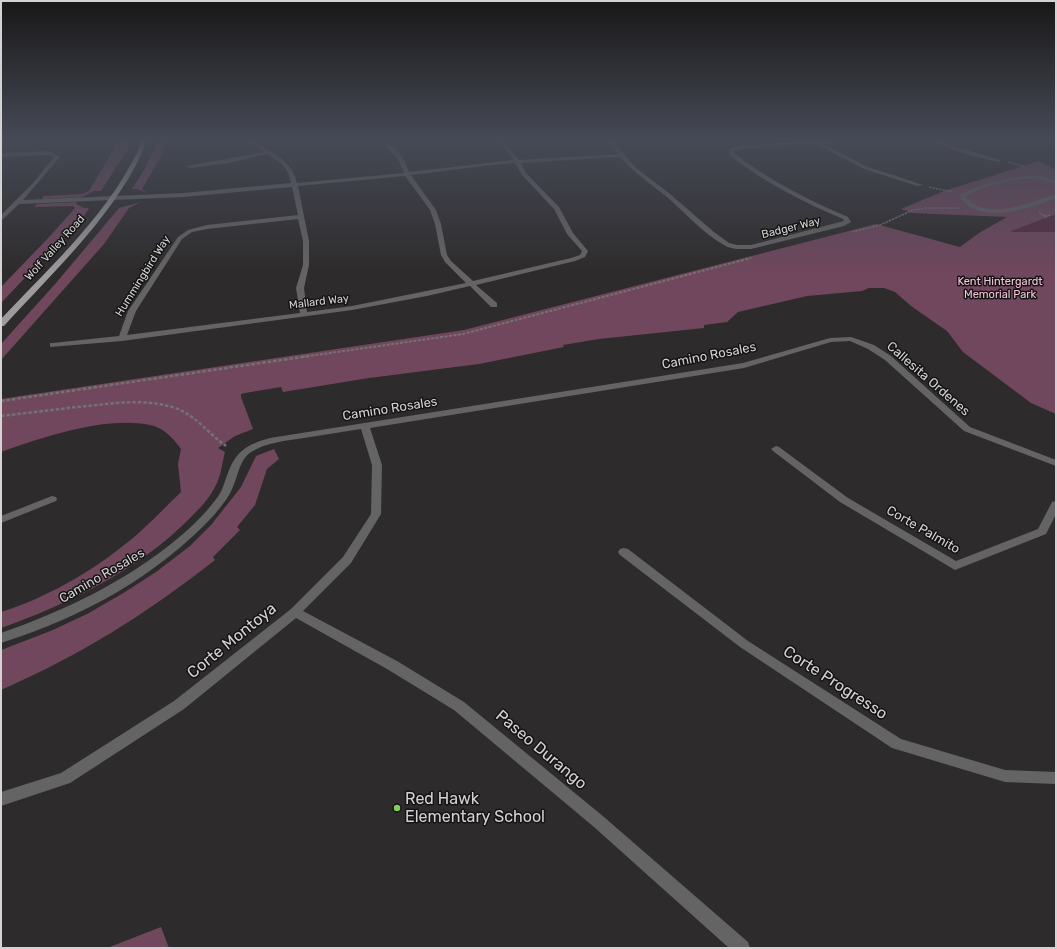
<!DOCTYPE html>
<style>
body{margin:0}
#map{position:relative;width:1057px;height:949px;overflow:hidden;background:#2e2b2c;font-family:Rubik,sans-serif}
canvas{display:block}
.frame{position:absolute;inset:0;border:2px solid #d4d2d3;pointer-events:none}
</style>
<div id="map">
<canvas width="1057" height="949"></canvas>
<div class="frame"></div>
</div>
<script>
const ctx = document.querySelector('canvas').getContext('2d');
ctx.lineJoin = 'round';
function fill(path, color) {
  ctx.fillStyle = color;
  ctx.fill(path, 'evenodd');
}
function trace(path, color, width, dash) {
  ctx.strokeStyle = color;
  ctx.lineWidth = width;
  ctx.lineCap = dash ? 'butt' : 'round';
  ctx.setLineDash(dash || []);
  ctx.stroke(path);
}
function drawText(font, color, halo, rows, align = 'center') {
  ctx.font = font + ' Rubik,sans-serif';
  ctx.lineWidth = 3;
  ctx.setLineDash([]);
  ctx.textBaseline = 'middle';
  ctx.strokeStyle = halo;
  ctx.fillStyle = color;
  for (const [text, x, y, turn = 0] of rows) {
    ctx.save();
    ctx.translate(x, y);
    ctx.rotate((+turn || 0) * Math.PI / 180);
    ctx.textAlign = isNaN(turn) ? turn : align;
    if (halo) ctx.strokeText(text, 0, 0);
    ctx.fillText(text, 0, 0);
    ctx.restore();
  }
}
fill(new Path2D(`
 M116,141H133L101,191H94L82,197L42,199L44,196L82,194L89,191L107,161Z
 M158,141H167L159,160L142,189L147,193L137,189H132L144,170Z
 M1039,161L1056,170V414L1031,403L963,352L947,331L911,306L895,292L884,288H869L862,291L807,296L738,312L727,322L704,325V328L599,339L563,345L564,347L479,364L369,378L283,392L281,387L245,393L241,394V397L253,429L235,436L218,448L225,452C222,463 221,477 215,487C209,499 199,509 190,518C139,570 68,604 1,628V612C46,598 91,572 128,542C147,527 164,508 181,492L178,464L181,449C174,439 163,427 150,425C105,416 44,437 1,452V399L464,330L876,224L960,247L979,233L1007,217L912,213L901,209L944,191Z
 M77,202L76,204L84,208H89L84,216L1,303V287L51,235L75,208L73,206L34,207L37,204Z
 M141,202L129,208L104,244L1,360V344L56,283L119,208Z
 M274,449L279,459L267,469L255,505L237,527L240,530L213,557L215,560C146,614 81,655 1,690V650L53,630L89,613L125,592L156,572L190,546L211,525L241,487L256,456Z
 M161,927L169,948H107Z`), '#70475d');
fill(new Path2D(`
 M1056,214V232H1012L1011,231Z`), '#572a43');
trace(new Path2D(`
 M1008,162L1026,167
 M929,187L953,192
 M1039,212L1047,218
 M1044,216L1051,215
 M852,232L880,225L913,210L927,208H959`), '#757273', 1.5, [2.5, 1]);
trace(new Path2D(`
 M302,357L463,334L751,258`), '#757273', 2, [3, 1.5]);
trace(new Path2D(`
 M1,401L309,356
 M1,416C26,413 52,410 77,407C111,404 145,397 178,409C197,417 209,434 226,446`), '#757273', 2.5, [3.5, 2]);
fill(new Path2D(`
 M248,141H254C272,153 292,160 297,183L404,173C398,155 392,153 379,141C395,141 404,158 409,172L514,160L499,141H504L519,160L618,154L608,141H613L635,167L670,194L714,232L729,243L737,245H751L844,221L843,219C803,202 764,182 729,155V149L741,145L813,141H850L823,144L868,167L923,185L918,186L864,169L816,144L741,149L734,151V153C769,180 808,200 848,217L851,222L844,226L751,249C742,249 732,250 724,245C703,233 685,213 667,197C651,184 634,173 620,157L521,163L526,173L559,207L573,233L588,251L585,257L575,261L476,285L497,303V307H491L470,286L427,296L352,310L122,341L50,347V343H53L119,336L128,311L178,237L188,230L207,225L298,215L292,187L183,197L19,204L1,221V215L33,183L54,157L48,155L1,157V153L49,151L60,157L23,200L183,193L291,183C288,166 281,163 267,154L229,163L190,168L187,166L264,152ZM515,163L522,175L554,209L567,234L582,251L580,255L571,258L473,281L451,261L447,255L441,224L436,210L411,175L492,165ZM405,176L430,210L435,224L441,255L445,262L466,283L352,306L307,312L304,288L309,265V241L298,186ZM298,219L303,241V265L296,288L300,313L127,335L136,311L182,239L192,232L207,229Z
 M929,141H937L1001,160L998,162L962,153Z
 M1023,176H1039L1056,180V184C1048,182 1040,179 1032,179C1014,178 981,186 966,196V198C991,222 1029,202 1056,194V198C1029,208 983,226 960,198L961,194L982,185Z
 M851,337L874,345L891,356L970,427L1056,460V466L964,431L885,360L868,349L850,341L831,342L744,368L370,428L382,465L381,514L351,563L303,611L397,661L464,702L604,817L748,942L750,948H729L594,827L454,710L387,669L296,618L184,709L70,783L1,806V792L61,773L174,701L291,609L343,557L371,514L372,465L361,429C342,432 323,435 304,438C286,441 267,442 251,452C239,460 238,477 232,489C228,499 221,506 215,514C158,576 81,618 1,643V633C64,611 125,582 177,539C192,527 208,511 219,495C223,489 225,480 228,473C236,451 248,444 270,438L743,363L830,338Z
 M776,446L779,447L848,498L956,561L1038,529L1052,502L1056,501V514L1046,534L955,570L840,502L773,451L771,449Z
 M52,496L56,497L57,499L56,501L1,523V516Z
 M624,548L628,549L748,641L901,739L1005,770L1056,772V784L1005,782L892,748L740,647L620,555L618,552L620,549Z`), '#656465');
fill(new Path2D(`
 M142,141H147C120,210 54,271 4,326H1V319C50,267 114,209 142,141Z`), '#9e9b9d');
const sky = ctx.createLinearGradient(0, 0, 0, 274);
sky.addColorStop(0, '#191818');
sky.addColorStop(0.51, '#464a56');
sky.addColorStop(1, '#464a5600');
ctx.fillStyle = sky;
ctx.fillRect(0, 0, 1057, 274);
for (const [x, y, r, color] of [
 [397,808,4,"#7cd155"]
]) {
  const dot = new Path2D();
  dot.arc(x, y, r, 0, 2 * Math.PI);
  ctx.fillStyle = color;
  ctx.fill(dot);
  trace(dot, '#151414', 1.5);
}
drawText('11px', '#d4d2d3', '#151414', [
 ["Badger Way",791,228,-14],
 ["Wolf Valley Road",55,248,-48],
 ["Hummingbird Way",143,276,-58],
 ["Mallard Way",319,302,-7]
]);
drawText('11px', '#f6c5dd', '#151414', [
 ["Kent Hintergardt",1000,282],
 ["Memorial Park",1000,295]
]);
drawText('13px', '#d4d2d3', '#151414', [
 ["Camino Rosales",709,356,-11],
 ["Callesita Ordenes",928,379,41],
 ["Camino Rosales",390,409,-9],
 ["Corte Palmito",923,530,30],
 ["Camino Rosales",102,576,-30]
]);
drawText('16px', '#d4d2d3', '#151414', [
 ["Corte Montoya",232,641,-39],
 ["Corte Progresso",835,683,33],
 ["Paseo Durango",541,750,40]
]);
drawText('16px', '#d4d2d3', '#151414', [
 ["Red Hawk",405,799],
 ["Elementary School",405,817]
], 'left');
</script>
